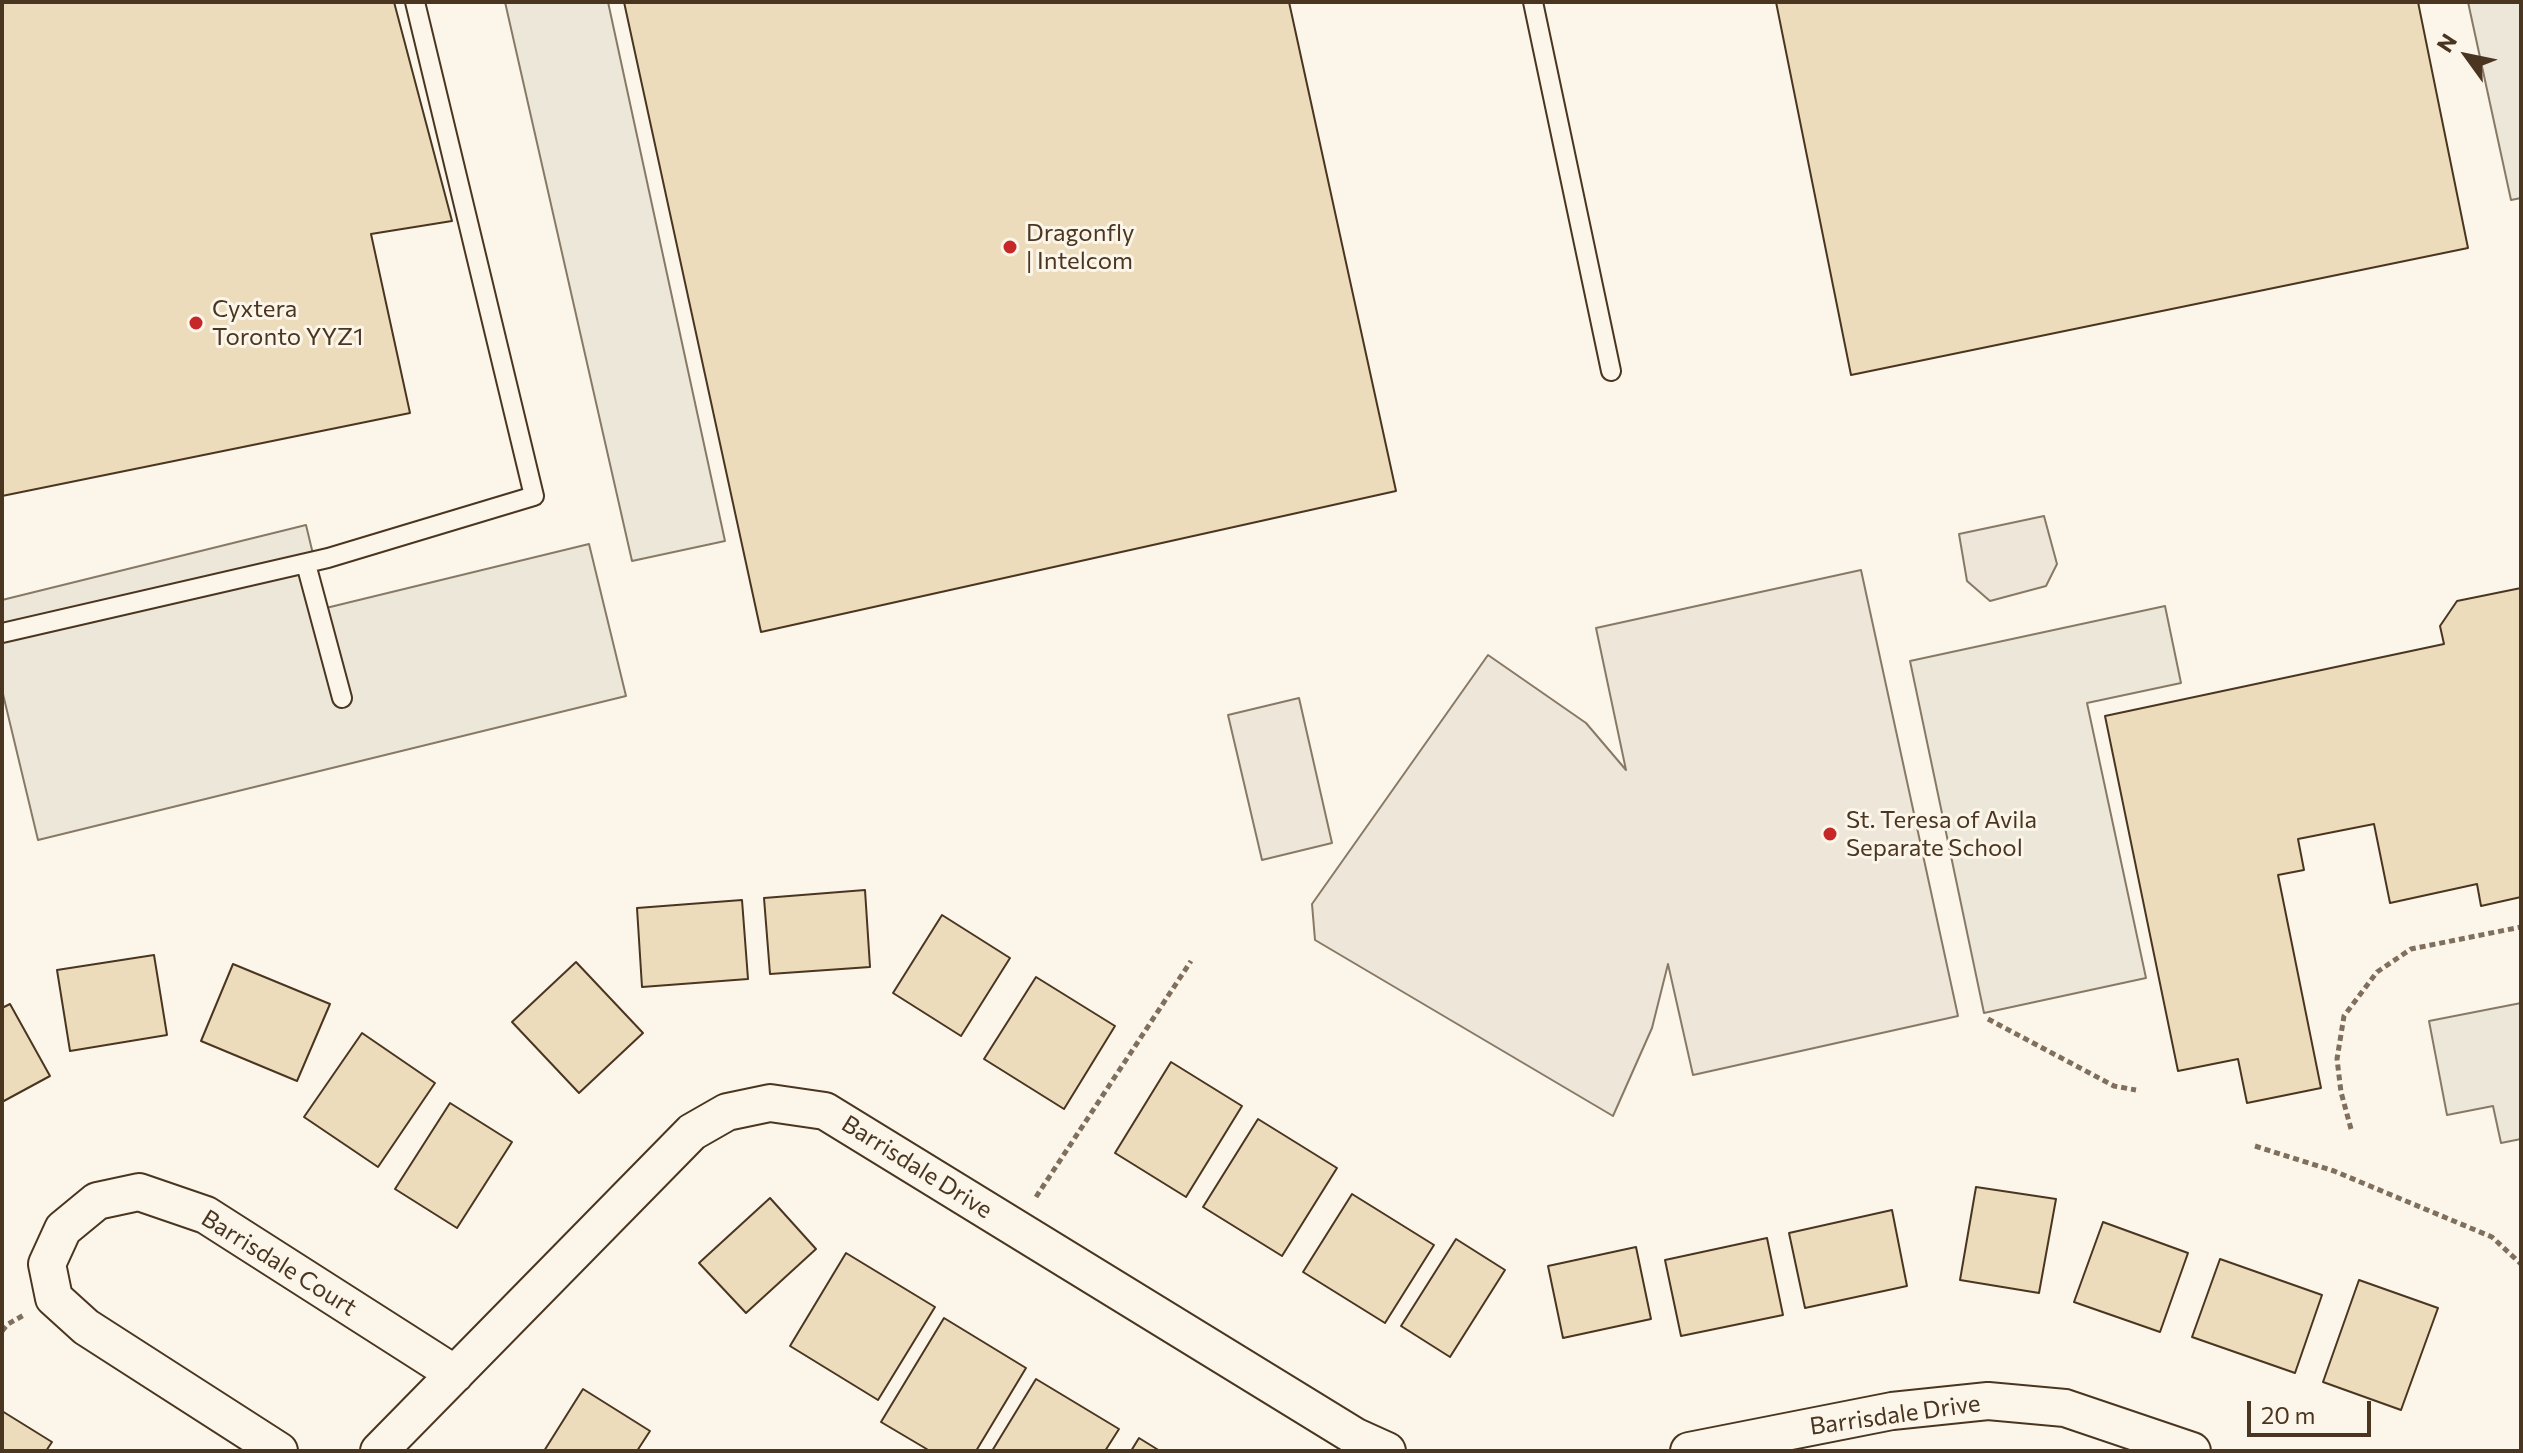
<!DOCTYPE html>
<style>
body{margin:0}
#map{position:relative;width:2523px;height:1453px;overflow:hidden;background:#fbf6e9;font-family:Commissioner,sans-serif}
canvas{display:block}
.frame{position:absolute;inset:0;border:4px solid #4a3520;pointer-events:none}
.north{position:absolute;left:2427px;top:16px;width:80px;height:80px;-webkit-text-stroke:6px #fbf6e9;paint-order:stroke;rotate:303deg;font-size:22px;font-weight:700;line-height:32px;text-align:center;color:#4a3520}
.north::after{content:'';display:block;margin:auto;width:28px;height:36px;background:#4a3520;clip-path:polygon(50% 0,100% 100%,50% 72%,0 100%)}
.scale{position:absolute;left:2247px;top:1401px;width:124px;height:36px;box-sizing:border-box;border:4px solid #4a3520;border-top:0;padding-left:10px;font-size:24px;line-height:28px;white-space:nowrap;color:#4a3520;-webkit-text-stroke:6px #fbf6e9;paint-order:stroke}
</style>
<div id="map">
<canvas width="2523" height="1453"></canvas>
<div class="frame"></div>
<div class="north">N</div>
<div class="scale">20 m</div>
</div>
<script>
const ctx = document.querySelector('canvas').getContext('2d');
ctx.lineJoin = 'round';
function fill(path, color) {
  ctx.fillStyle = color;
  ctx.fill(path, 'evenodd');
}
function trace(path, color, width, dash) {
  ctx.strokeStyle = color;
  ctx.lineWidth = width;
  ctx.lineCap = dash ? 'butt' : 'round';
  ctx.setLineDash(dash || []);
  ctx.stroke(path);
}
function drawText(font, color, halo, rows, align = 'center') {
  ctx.font = font + ' Commissioner,sans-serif';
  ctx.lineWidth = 6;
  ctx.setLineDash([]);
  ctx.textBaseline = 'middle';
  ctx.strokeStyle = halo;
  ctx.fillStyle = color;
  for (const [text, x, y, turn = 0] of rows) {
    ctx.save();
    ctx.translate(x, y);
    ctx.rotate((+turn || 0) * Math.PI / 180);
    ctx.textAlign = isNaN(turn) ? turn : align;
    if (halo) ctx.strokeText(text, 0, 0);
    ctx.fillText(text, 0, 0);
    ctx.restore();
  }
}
const green = new Path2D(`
 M2044,516L2057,564L2046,586L1990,601L1967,581L1959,534Z
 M1861,570L1958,1016L1693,1075L1668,964L1652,1028L1613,1116L1315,940L1312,904L1488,655L1586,723L1626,770L1596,628Z
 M1299,698L1332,843L1262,860L1228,715Z`);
fill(green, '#ede6d9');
trace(green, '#887966', 2);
const parking = new Path2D(`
 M505,2H608L725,541L632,561Z
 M2468,2H2521V198L2511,200Z
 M306,525L326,608L589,544L626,696L38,840L2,690V600Z
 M2165,606L2181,683L2087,703L2146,978L1984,1013L1910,661Z
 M2521,1003V1139L2501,1143L2493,1106L2447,1115L2429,1021Z`);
fill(parking, '#ede7d9');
trace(parking, '#887966', 2);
const building = new Path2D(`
 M2,2H394L452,221L371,234L410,413L2,496Z
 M624,2H1289L1396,491L761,632Z
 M1776,2H2418L2468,248L1851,375Z
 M2521,588V897L2481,906L2477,884L2390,903L2374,824L2298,839L2304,870L2278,875L2321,1088L2247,1103L2238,1059L2178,1071L2105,716L2444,644L2440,626L2457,601Z
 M865,890L870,967L770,974L764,898Z
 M742,900L748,979L642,987L637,908Z
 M942,915L1010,958L961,1036L893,993Z
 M154,955L167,1035L70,1051L57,970Z
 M576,962L643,1033L579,1093L512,1022Z
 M233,964L330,1004L297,1081L201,1041Z
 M1036,977L1115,1026L1064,1109L984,1059Z
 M10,1004L50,1076L2,1102V1008Z
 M362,1033L435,1083L378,1167L304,1117Z
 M1171,1062L1242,1106L1186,1197L1115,1153Z
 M450,1103L512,1142L457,1228L395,1189Z
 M1258,1119L1337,1168L1282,1256L1203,1207Z
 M1976,1187L2056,1199L2039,1293L1960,1280Z
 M1352,1194L1434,1245L1385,1323L1303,1272Z
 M770,1198L816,1249L746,1313L699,1263Z
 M1892,1210L1907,1286L1805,1308L1789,1233Z
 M2103,1222L2188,1253L2160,1332L2074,1302Z
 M1767,1238L1783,1315L1681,1336L1665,1260Z
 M1456,1239L1505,1270L1450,1357L1401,1326Z
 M1636,1247L1651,1319L1563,1338L1548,1266Z
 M846,1253L935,1307L878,1400L790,1346Z
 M2220,1259L2322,1295L2295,1373L2192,1337Z
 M2359,1280L2438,1308L2401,1410L2323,1382Z
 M944,1318L1026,1368L976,1451H930L881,1422Z
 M1036,1379L1119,1429L1105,1451H992Z
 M583,1389L650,1431L637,1451H544Z
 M2,1411L52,1442L46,1451H2Z
 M1139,1438L1160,1451H1131Z`);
fill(building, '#ecdcbc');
trace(building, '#4a3520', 2);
const service = new Path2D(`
 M1533,2L1611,371
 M306,564L342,698
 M2,633L328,558L534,496L415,2`);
const minor = new Path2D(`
 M279,1451L86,1327L54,1298L47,1264L63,1229L97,1201L139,1192L206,1215L455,1374
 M379,1451L692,1132L727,1112L770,1103L825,1111L1356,1437L1387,1451
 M1689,1451L1892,1411L1988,1401L2065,1408L2192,1451`);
trace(service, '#4a3520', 22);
trace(minor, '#4a3520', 40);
trace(new Path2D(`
 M1988,1019L2114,1086L2136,1090
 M2351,1129L2341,1092L2337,1059L2344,1016L2377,972L2411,949L2521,927
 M2255,1146L2334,1171L2492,1237L2521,1264
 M1036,1197L1191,961
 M2,1331L8,1324L24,1315`), '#7f6f5c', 5, [6, 4]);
trace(service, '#fbf6e9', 18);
trace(minor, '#fbf6e9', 36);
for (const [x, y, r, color] of [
 [1010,247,8,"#c62828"],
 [196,323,8,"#c62828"],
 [1830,834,8,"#c62828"]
]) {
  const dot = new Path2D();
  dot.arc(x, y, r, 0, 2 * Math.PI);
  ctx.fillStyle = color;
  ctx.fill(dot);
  trace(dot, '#fbf6e9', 3);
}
drawText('24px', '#4a3520', '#fbf6e9', [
 ["Dragonfly",1026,233],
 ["| Intelcom",1026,261],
 ["Cyxtera",212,309],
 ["Toronto YYZ1",212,337],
 ["St. Teresa of Avila",1846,820],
 ["Separate School",1846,848]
], 'left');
drawText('24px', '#4a3520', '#fbf6e9', [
 ["Barrisdale Drive",917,1167,32],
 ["Barrisdale Court",279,1263,32],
 ["Barrisdale Drive",1895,1415,-8]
]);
</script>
